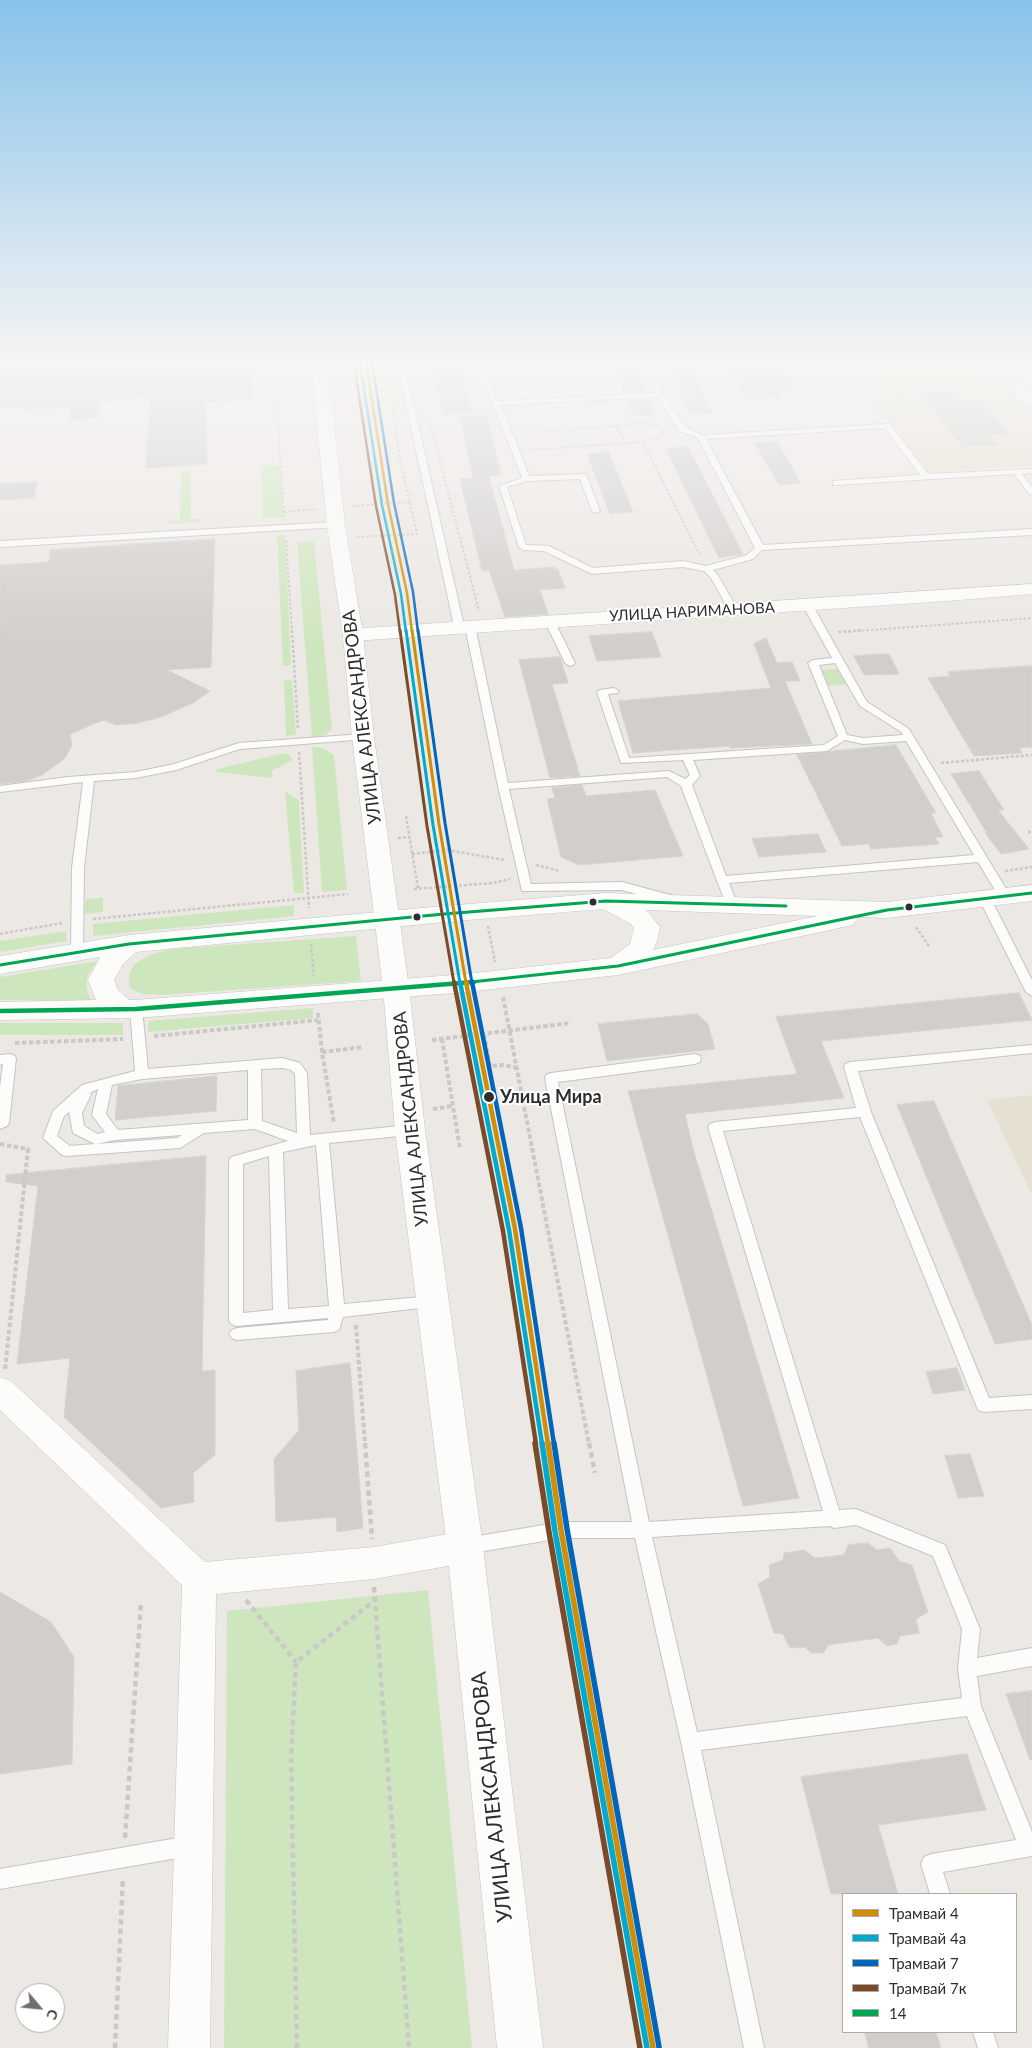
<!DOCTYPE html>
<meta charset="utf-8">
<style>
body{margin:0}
#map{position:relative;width:1032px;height:2048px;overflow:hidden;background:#ece8e4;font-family:Lato,sans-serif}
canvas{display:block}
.legend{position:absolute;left:842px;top:1893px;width:175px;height:140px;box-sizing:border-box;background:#fff;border:1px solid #ababab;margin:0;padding:6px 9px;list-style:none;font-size:15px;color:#2e2e2e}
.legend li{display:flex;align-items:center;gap:10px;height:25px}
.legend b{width:25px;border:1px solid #ababab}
.north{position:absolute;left:15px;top:1983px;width:50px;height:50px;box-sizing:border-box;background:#fff;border:1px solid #ababab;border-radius:50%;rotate:118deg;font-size:14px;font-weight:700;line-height:20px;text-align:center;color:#2e2e2e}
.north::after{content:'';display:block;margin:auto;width:18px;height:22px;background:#706f6e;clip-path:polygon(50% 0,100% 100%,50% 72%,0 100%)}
</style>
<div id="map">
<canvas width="1032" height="2048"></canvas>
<ul class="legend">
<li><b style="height:6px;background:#cf8e09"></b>Трамвай 4</li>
<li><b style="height:6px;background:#00a9ce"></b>Трамвай 4а</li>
<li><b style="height:6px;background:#0065bd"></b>Трамвай 7</li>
<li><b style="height:6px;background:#7a4b2a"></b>Трамвай 7к</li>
<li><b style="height:6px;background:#00a651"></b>14</li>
</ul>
<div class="north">С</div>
</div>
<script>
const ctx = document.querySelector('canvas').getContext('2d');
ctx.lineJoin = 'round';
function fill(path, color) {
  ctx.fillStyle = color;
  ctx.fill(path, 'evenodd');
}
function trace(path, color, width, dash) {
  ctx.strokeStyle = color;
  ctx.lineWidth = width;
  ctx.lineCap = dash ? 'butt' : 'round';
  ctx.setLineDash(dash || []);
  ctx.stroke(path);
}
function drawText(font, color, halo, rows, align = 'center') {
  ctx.font = font + ' Lato,sans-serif';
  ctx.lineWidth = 4;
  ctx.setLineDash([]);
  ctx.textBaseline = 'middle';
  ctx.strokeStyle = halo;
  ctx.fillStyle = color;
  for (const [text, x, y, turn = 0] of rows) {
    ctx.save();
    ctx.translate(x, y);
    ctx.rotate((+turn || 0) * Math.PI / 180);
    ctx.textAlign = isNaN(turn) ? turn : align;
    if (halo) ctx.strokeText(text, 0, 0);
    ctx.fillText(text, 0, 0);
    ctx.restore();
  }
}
fill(new Path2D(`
 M1002,384L1032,412V466L928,472L877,407L904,389Z
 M1032,1095V1195L987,1100Z`), '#e6e0d3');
fill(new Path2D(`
 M280,466L283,517L263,518L261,467Z
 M181,471H191V519H199V522L168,524V521L180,520Z
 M277,535H285L291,665L283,666Z
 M314,541L332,729L325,735L312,737L297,542Z
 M838,669L846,684L831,686L826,684L820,672L823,670Z
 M292,680L296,735L286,736L284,681Z
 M312,747L323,748L334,755L347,890L322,892Z
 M280,754H288L293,760L271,771L273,776L270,778L218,772L214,770Z
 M285,792L299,800L304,893H294Z
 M103,898V912L84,914L86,899Z
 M294,905V916L93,936V924Z
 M66,931L67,941L0,952V941Z
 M356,936L361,981L161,995L141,994L131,989C121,962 151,954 171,949Z
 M99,961C85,975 83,984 92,1001L0,1000V977Z
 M313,1008V1018L148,1032L149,1021Z
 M0,1023H123V1035H0Z
 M428,1590L472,2048H224L227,1611Z`), '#cee6be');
fill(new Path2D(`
 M943,362H962L978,382L884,387L869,367Z`), '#d9eabb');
const building = new Path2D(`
 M0,362H251L253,399L206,402L207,464L146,468L150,398L99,401V418L70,420L71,407L24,410L25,406L0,407Z
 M430,362H457L472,412L444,414Z
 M610,362H632L646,392L624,393Z
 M665,362H687L713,413L691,414Z
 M746,362H779L795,387L776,388L782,398L747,400L730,370L751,369Z
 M955,392L962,401L981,400L1009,434L990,435L998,445L963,447L921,394Z
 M648,399L655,415L634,416L627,400Z
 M487,416L501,475L489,476L514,570L554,567V569H558L565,588L540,590L548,614L505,617L489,570L482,571L460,479L473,478L460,417Z
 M777,441L801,483L779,485L755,443Z
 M688,447L743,554L719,558L666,449Z
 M609,452L633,512L610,514L587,454Z
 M37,482L34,498L0,500V484Z
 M215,539L211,667L167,670L210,691L193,703L161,717L137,723L116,725L103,720L70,734L72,746L64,759L42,775L27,781L0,784V565L49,562L50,550Z
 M652,632L661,657L597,661L589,636Z
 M766,638L777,663L792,662L800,681H785L812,744L730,748L729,746L633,753L618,701L771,688L754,644Z
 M889,654L899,674L864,675L854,656Z
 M560,657L568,683L552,684L580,776L550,778L519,660Z
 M1032,666V747L1019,748L1022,753L974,756L928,678L950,676L948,672Z
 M896,745L936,813H931L943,837H935L939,844L871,849L869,844L842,846L797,755Z
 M979,771L1004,810H998L1029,849L1001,854L985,833H987L951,774Z
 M582,785L586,796L655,790L683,856L579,865L561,857L547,799L555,798L552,788Z
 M818,834L826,852L759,857L752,839Z
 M1019,993L1032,1020L821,1041L844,1098L685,1114L693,1149L799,1498L743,1506L628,1091L797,1074L776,1017Z
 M697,1014L708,1024L715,1049L607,1061L598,1024Z
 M217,1076L216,1111L115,1120L118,1086Z
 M934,1101L1032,1325V1339L995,1344L897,1105Z
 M206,1156L202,1371L215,1370V1455L193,1473L194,1502L161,1508L64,1417L70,1358L17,1364L38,1186L6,1182V1175Z
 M350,1363L363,1528L337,1532L336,1517L276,1522L274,1459L299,1430L296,1371Z
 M957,1368L965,1390L933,1394L926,1372Z
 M970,1454L984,1496L958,1498L945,1456Z
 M868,1543L877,1550L890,1548L899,1561L912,1565L928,1612L916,1619L919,1633L900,1636L897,1644L887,1646L878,1638L828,1645L823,1653H811L805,1647L790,1648L783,1634L774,1633L758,1584L770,1577L769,1565L783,1560L784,1553L804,1550L815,1558L844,1555L848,1545Z
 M0,1592L51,1622L74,1657L72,1764L0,1774Z
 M1032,1691V1760H1030L1006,1694Z
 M967,1754L986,1810L878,1825L898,1894H831L801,1777Z
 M865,2032H936L941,2048H869Z`);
fill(building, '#d1cecb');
trace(building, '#d7d4d0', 1);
const service = new Path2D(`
 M397,362H404L464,626L459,629L454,626Z
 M476,362H483L497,401L655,393L641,362H648L664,395L685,427L702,435L887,424H890L928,474L1032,469V473L1022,474L1032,487V494H1029L1014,474L836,485H833V481L920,475L885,428L706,439L763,545L1032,529V535L762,550L753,559L713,570L719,577L738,610L733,613L730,612L711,578L704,571L683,567L592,574L544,551L523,550L519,547L499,486L522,478ZM658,397L679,431L698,438L755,548L747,555L706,566L683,561L593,568L549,546L526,545L507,487L527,481L580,479L592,511L596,513L600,511L586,474L529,476L506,416L499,405Z
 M1029,373H1032V380L1023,391H1017V387Z
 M336,522L340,525L339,527L0,547V541Z
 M808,603L813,606L867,702L909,729L1011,897L1009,900H1001L978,862L729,883L737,904L735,907H727L681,786L667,777L509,789L531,884L622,882L674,896L676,899L674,902L670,903L622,890L522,891L498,786L465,626L467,624L470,623L475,626L508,783L669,771L685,779L690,775L683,760L621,763L597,692L599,690L614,688L619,691L617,693L608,694L629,758L824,745L838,736L808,663L813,660L832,658L803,606ZM835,663L860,706L900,731L903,735L863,738L847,735L819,665ZM845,740L863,744L906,741L974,855L726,876L692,785L700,776L693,760L827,751Z
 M549,617L554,620L575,663L573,665L570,666L565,663L544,620Z
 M363,734L367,735V739L240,749L176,770L136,778L94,781L84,868L83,952L77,956L71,952L72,868L83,782L0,792V786L68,777L136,772L174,764L239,743Z
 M985,895L991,899L1032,980V996L1026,992L979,899Z
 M136,1005L142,1009L148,1069L282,1058L300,1063L307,1073L310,1135L410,1125L415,1126L417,1130L415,1134L410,1135L329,1143L344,1304L432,1296L437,1298L439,1302L437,1306L343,1317L339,1330L334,1332L237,1340L232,1338L229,1334L232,1330L237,1328L328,1320V1318L236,1326L231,1324L229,1320V1161L231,1157L288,1141L255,1129L204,1133L180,1148L67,1156L62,1155L43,1138L53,1111L82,1085L135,1071L130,1009ZM282,1068L291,1070L295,1074L297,1133L262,1121L261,1069ZM248,1070V1120L118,1130L106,1114L112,1085L142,1079ZM98,1089L92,1115L105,1132L97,1134L84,1126L82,1113L91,1095L90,1093ZM69,1112L73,1133L95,1144L70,1146L57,1136L64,1116ZM182,1135L177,1138L96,1144L115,1140ZM316,1145L329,1306L288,1309L283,1152ZM269,1156L273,1310L243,1313V1164Z
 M1032,1045V1053L858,1071L871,1112L989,1398L1032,1395V1409L984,1412L978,1410L860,1117L723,1131L839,1510L856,1509L945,1545L980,1629L977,1658L1032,1648V1666L977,1676L981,1706L1032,1832V1856L943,1872L950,1894H930L921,1864L924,1857L931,1854L1016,1840L967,1716L701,1750L764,2048H744L681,1742L635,1538H561L467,1554L461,1552L459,1546L461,1540L467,1538L561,1522H632L545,1078L546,1075L551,1073L695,1054L700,1056L701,1059L700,1062L695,1064L558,1082L649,1522L823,1511L708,1127L710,1124L715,1122L856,1108L844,1067L845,1064L850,1062ZM856,1525L933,1556L962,1629L958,1669L962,1698L697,1732L652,1537L830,1526L834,1528Z
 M10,1054L15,1056L16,1059L9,1123L7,1126L0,1129V1087L3,1064L0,1065V1055Z
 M189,1836L196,1839L199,1846L196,1853L189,1856L0,1889V1869Z
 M973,2032H993L998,2048H978Z`);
const minor = new Path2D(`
 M1020,385L1025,386L1032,393V405L1027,404L1013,389L1015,386Z
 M1032,584V594L947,601L353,641L346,639L344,635L346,631L353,629L438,623Z
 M0,1377L11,1381L205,1562L374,1547L465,1531L477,1536L482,1547L477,1558L465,1563L374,1579L216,1594L210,2048H168L182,1585L0,1410Z`);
const tertiary = new Path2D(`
 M1032,885V901L887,918L856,917L857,919L853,925L844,927L618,975L466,992L136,1018L0,1020V1002L96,1000L88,980L100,957L0,974V956L129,935L444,906L606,893L887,902ZM603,909L631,924L634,928L630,944L611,958L466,974L136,1000H129L118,990L114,980L123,964L136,952L444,922ZM646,910L818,916L653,950L657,941L660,927Z`);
const secondary = new Path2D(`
 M311,362H327L345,525L363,635L374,737L409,988L425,1130L483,1547L543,2048H497L447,1547L395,1130L383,988L352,737L343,635L327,525Z`);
trace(service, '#c5c4c5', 2);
trace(minor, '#c5c4c5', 1);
trace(tertiary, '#c5c4c5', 1);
trace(secondary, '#c5c4c5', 1);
trace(new Path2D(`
 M274,362L284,517
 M513,362L521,391
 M529,362L570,379L573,388
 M856,362L879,401
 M878,414L873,406L901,387L1006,381
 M429,419L479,611
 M616,426L625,442
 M522,433L639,424L656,425L663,432L668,431
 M643,442L660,437L663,432
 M529,450L643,442L700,555
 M353,506L409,502
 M284,512L316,509
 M357,537L417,534L399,455L389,380
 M286,540L292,632
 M844,632L1032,618`), '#c9c9c8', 2, [2.5, 2]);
trace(new Path2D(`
 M292,630L298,729
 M838,632L862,630
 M299,752L309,908
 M941,763L1032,755
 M406,816L418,888
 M1028,832H1032
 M398,838L409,837
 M412,854L447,850L505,860
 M536,865L560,871
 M1005,871L1032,867
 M414,889L493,883L510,879
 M93,919L348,894
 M488,926L495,962
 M916,927L929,946
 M0,934L62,923
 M311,944L314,977`), '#c9c9c8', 2.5, [3, 2]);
trace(new Path2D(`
 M503,997L589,1444
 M318,1013L322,1052L334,1123
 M484,1034L490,1066L503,1065L518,1068
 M154,1036L318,1020
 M442,1039L460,1149
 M432,1040L570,1023
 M15,1043L123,1039
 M322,1052L363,1047
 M433,1109L452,1106
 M0,1144L28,1149L5,1370
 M356,1325L365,1444`), '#c9c9c8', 4, [4.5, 2.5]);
trace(new Path2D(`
 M365,1443L372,1539
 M589,1443L595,1473
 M374,1587L409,2048
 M246,1600L296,1662
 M125,1838L141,1602
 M115,2048L123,1877
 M297,2048L291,1761L296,1662L374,1601`), '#c9c9c8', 4.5, [5.5, 4]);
fill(service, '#fcfcfb');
fill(minor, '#fcfcfb');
fill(tertiary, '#fcfcfb');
fill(secondary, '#fcfcfb');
trace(new Path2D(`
 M0,965L129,944L444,914L606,901L786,906
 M462,983L618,966L887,910L1032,893`), '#00a651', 3);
trace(new Path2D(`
 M0,1011L136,1009L474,982`), '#00a651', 4.5);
trace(new Path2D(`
 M366,362L388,504L407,593L412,632`), '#cf8e09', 2.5);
trace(new Path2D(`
 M412,630L439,824L466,983`), '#cf8e09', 3);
trace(new Path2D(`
 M466,982L515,1229L548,1444`), '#cf8e09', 4.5);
trace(new Path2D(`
 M548,1443L561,1530L653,2048`), '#cf8e09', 5.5);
trace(new Path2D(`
 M360,363L382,505L401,594L406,632`), '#00a9ce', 2.5);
trace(new Path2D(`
 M406,630L433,825L460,983`), '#00a9ce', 3);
trace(new Path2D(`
 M460,982L509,1230L542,1444`), '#00a9ce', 4.5);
trace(new Path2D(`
 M542,1443L555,1531L647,2048`), '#00a9ce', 5.5);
trace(new Path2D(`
 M372,362L394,503L413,592L418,632`), '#0065bd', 2.5);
trace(new Path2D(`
 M418,630L445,823L472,983`), '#0065bd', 3);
trace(new Path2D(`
 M472,982L521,1228L554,1444`), '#0065bd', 4.5);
trace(new Path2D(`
 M554,1443L567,1529L659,2047`), '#0065bd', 5.5);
trace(new Path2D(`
 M354,364L376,506L395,595L400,632`), '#7a4b2a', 2.5);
trace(new Path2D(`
 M400,630L427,826L454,983`), '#7a4b2a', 3);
trace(new Path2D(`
 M454,982L503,1231L536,1444`), '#7a4b2a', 4.5);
trace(new Path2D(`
 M535,1443L549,1532L640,2048`), '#7a4b2a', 5.5);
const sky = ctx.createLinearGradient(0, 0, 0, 649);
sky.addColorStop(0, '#88c2ea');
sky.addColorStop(0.56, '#f6f5f3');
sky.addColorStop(1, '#f6f5f300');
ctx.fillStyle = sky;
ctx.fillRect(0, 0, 1032, 649);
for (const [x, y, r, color] of [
 [593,902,4.5,"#2e2e2e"],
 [909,907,4.5,"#2e2e2e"],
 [417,917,4.5,"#2e2e2e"],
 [489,1097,6,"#2e2e2e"]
]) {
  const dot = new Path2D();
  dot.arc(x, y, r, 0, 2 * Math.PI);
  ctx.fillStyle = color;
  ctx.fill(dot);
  trace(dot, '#fff', 2);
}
drawText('15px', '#2e2e2e', '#fff', [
 ["УЛИЦА НАРИМАНОВА",692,612,-3]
]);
drawText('18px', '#2e2e2e', '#fff', [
 ["УЛИЦА АЛЕКСАНДРОВА",362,717,-97],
 ["УЛИЦА АЛЕКСАНДРОВА",411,1119,-96]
]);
drawText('bold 18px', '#2e2e2e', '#fff', [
 ["Улица Мира",500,1097]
], 'left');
drawText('21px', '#2e2e2e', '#fff', [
 ["УЛИЦА АЛЕКСАНДРОВА",492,1797,-96]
]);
</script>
